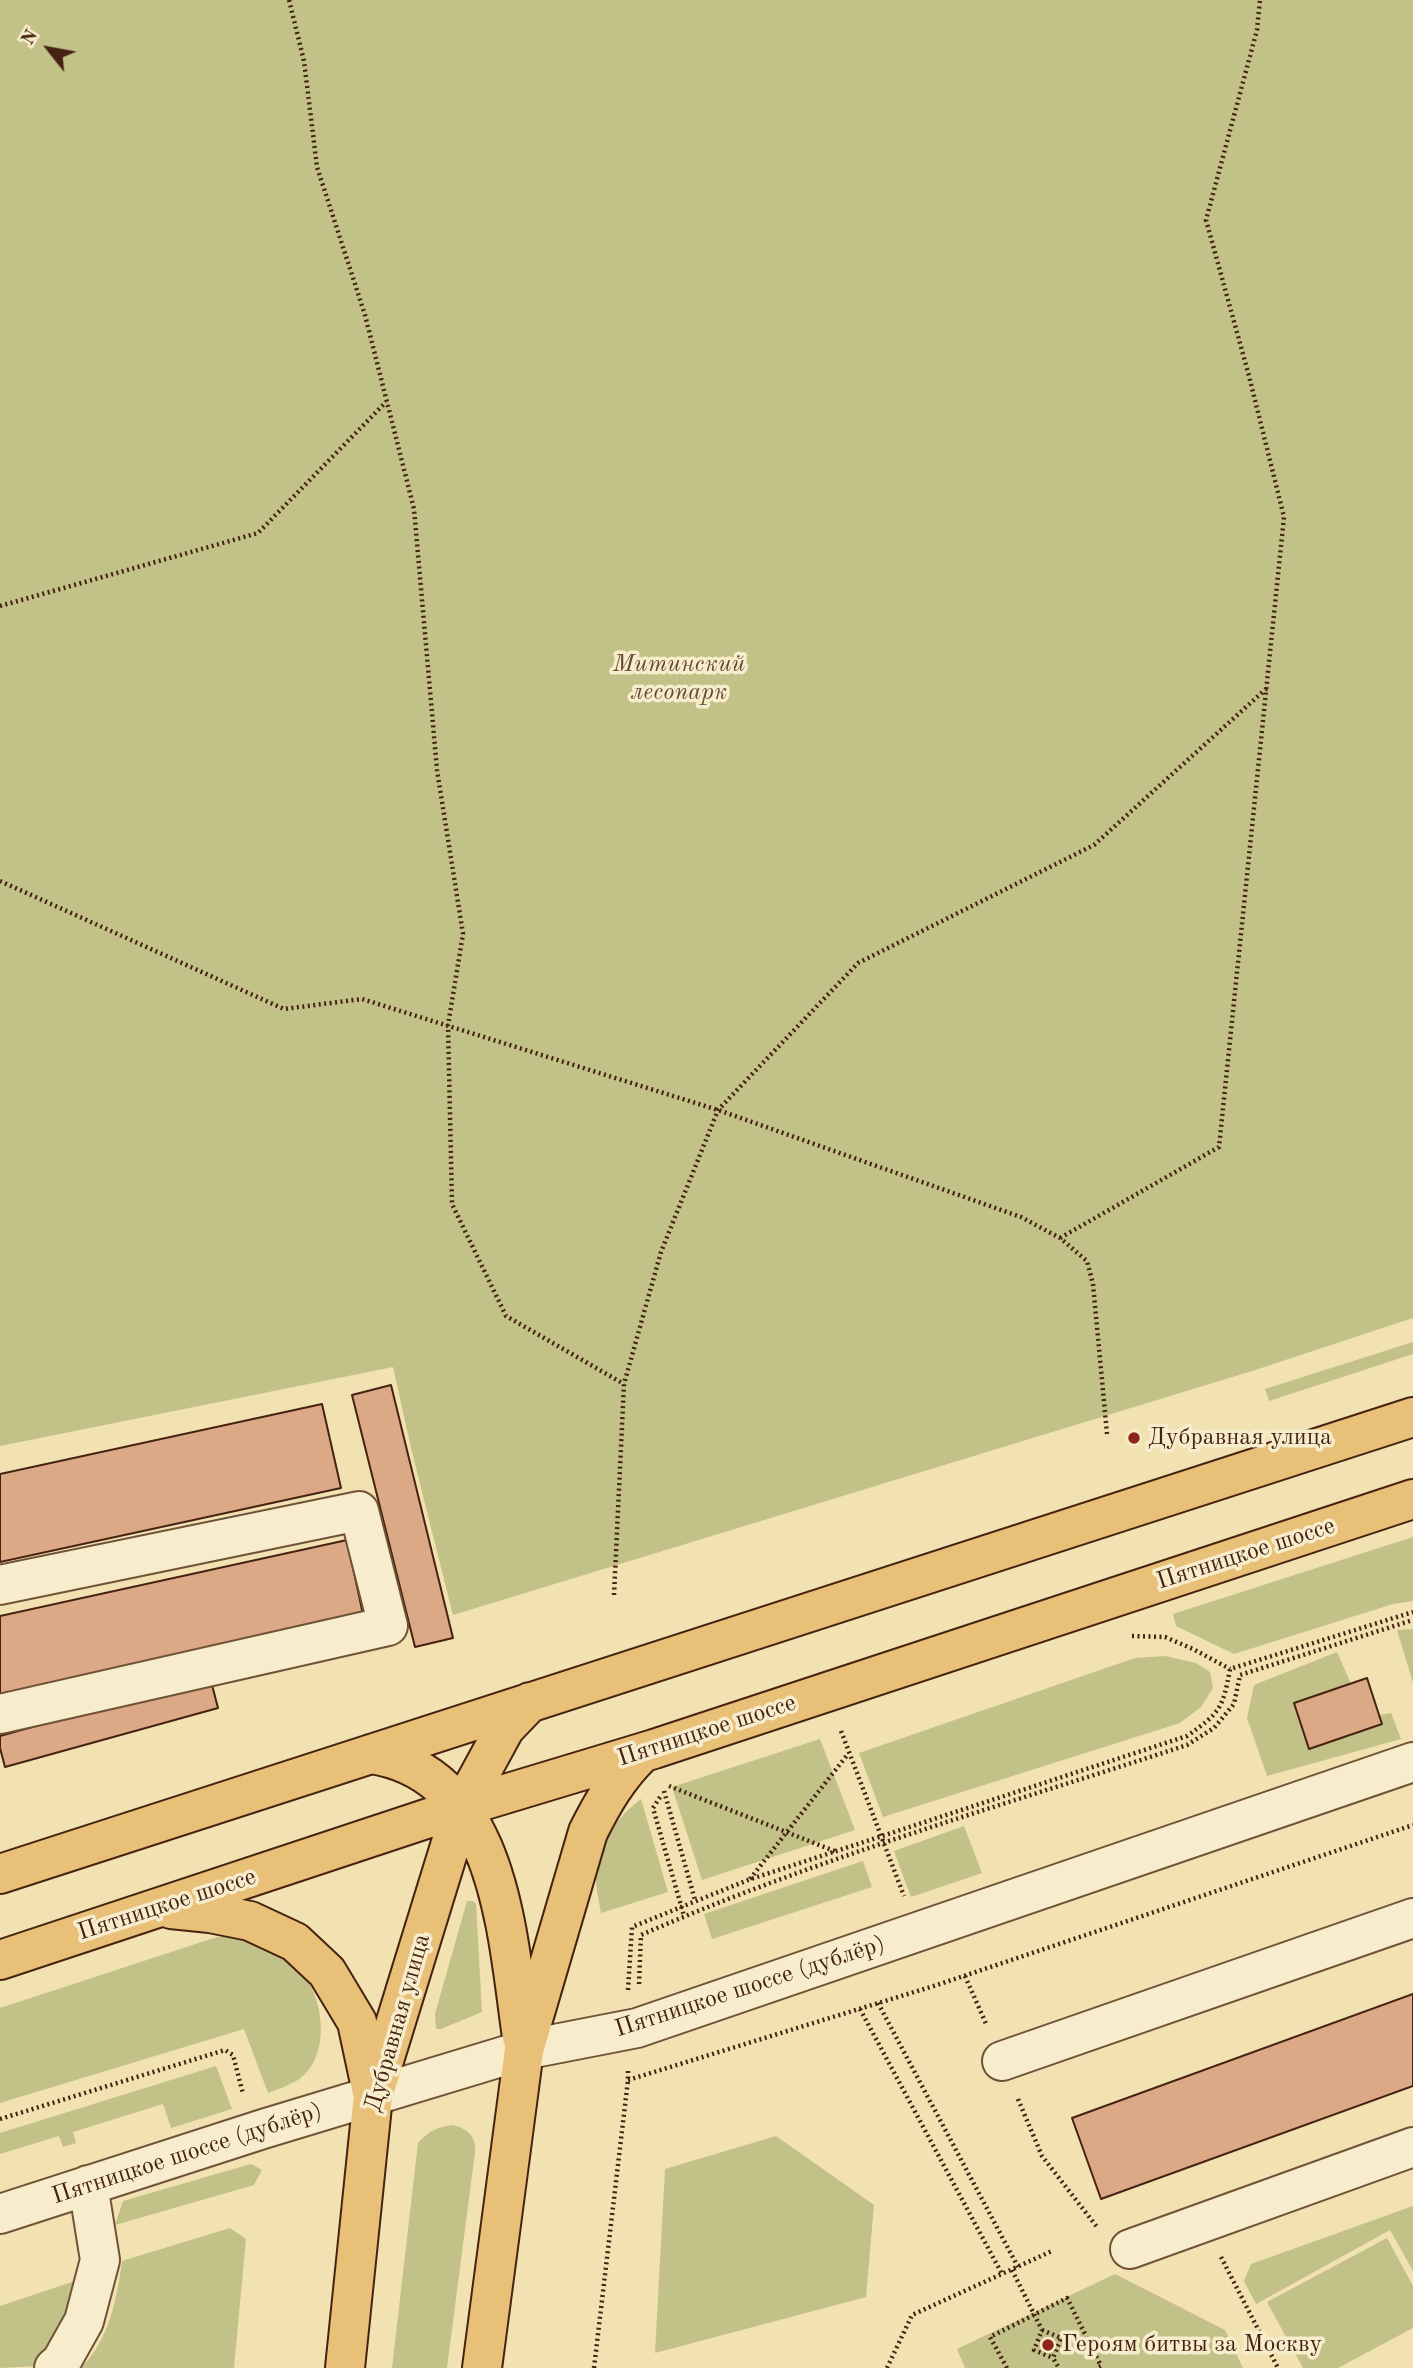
<!DOCTYPE html>
<meta charset="utf-8">
<style>
body{margin:0}
#map{position:relative;width:1413px;height:2368px;overflow:hidden;background:#f2e1b1;font-family:"Old Standard TT",serif}
canvas{display:block}
.north{position:absolute;left:14px;top:14px;width:70px;height:70px;-webkit-text-stroke:5px #f7eccc;paint-order:stroke;rotate:301deg;font-size:19px;font-weight:700;line-height:28px;text-align:center;color:#452211}
.north::after{content:'';display:block;margin:auto;width:24px;height:32px;background:#452211;clip-path:polygon(50% 0,100% 100%,50% 72%,0 100%)}
</style>
<div id="map">
<canvas width="1413" height="2368"></canvas>
<div class="north">N</div>
</div>
<script>
const ctx = document.querySelector('canvas').getContext('2d');
ctx.lineJoin = 'round';
function fill(path, color) {
  ctx.fillStyle = color;
  ctx.fill(path, 'evenodd');
}
function trace(path, color, width, dash) {
  ctx.strokeStyle = color;
  ctx.lineWidth = width;
  ctx.lineCap = dash ? 'butt' : 'round';
  ctx.setLineDash(dash || []);
  ctx.stroke(path);
}
function drawText(font, color, halo, rows, align = 'center') {
  ctx.font = font + ' "Old Standard TT",serif';
  ctx.lineWidth = 7;
  ctx.setLineDash([]);
  ctx.textBaseline = 'middle';
  ctx.strokeStyle = halo;
  ctx.fillStyle = color;
  for (const [text, x, y, turn = 0] of rows) {
    ctx.save();
    ctx.translate(x, y);
    ctx.rotate((+turn || 0) * Math.PI / 180);
    ctx.textAlign = isNaN(turn) ? turn : align;
    if (halo) ctx.strokeText(text, 0, 0);
    ctx.fillText(text, 0, 0);
    ctx.restore();
  }
}
fill(new Path2D(`
 M0,0H1413V1318L1252,1371L453,1615L411,1448L393,1367L0,1446Z
 M1413,1342V1354L1269,1401L1265,1389Z
 M1413,1537V1601L1393,1604L1234,1654L1176,1626L1173,1614Z
 M1413,1629V1683L1397,1630Z
 M1337,1652L1351,1684L1294,1704L1309,1749L1382,1724L1380,1715L1391,1713L1401,1739L1267,1776L1247,1718L1254,1685Z
 M1165,1656L1196,1663L1210,1672L1213,1688L1201,1707L1180,1723L883,1817L859,1753L1135,1658Z
 M820,1739L855,1830L702,1880L672,1787Z
 M641,1799L668,1892L601,1913C599,1900 595,1886 596,1874C597,1842 618,1817 641,1799Z
 M964,1826L982,1873L911,1897L894,1851Z
 M863,1861L872,1887L712,1939L704,1914Z
 M467,1901H473L476,1904L482,2012L441,2029H436L435,2014Z
 M241,1936C264,1942 285,1954 301,1972C325,1998 331,2058 298,2080C290,2085 278,2089 268,2093L244,2029L0,2103V2008L217,1937Z
 M216,2066L232,2109L171,2128L163,2104L73,2132L76,2143L63,2147L59,2136L0,2154V2133Z
 M453,2125C468,2129 476,2136 475,2152L447,2368H392L418,2143C429,2131 437,2127 453,2125Z
 M776,2136L874,2205L866,2297L655,2353L665,2169Z
 M251,2164L262,2170L254,2185L115,2225L123,2201Z
 M1413,2206V2271L1390,2230L1256,2304L1244,2281L1251,2264Z
 M230,2228L246,2239L234,2368H81C109,2340 117,2299 122,2261Z
 M1387,2238L1413,2286V2328L1338,2368H1303L1267,2302Z
 M1115,2274L1225,2330L1243,2368H965L957,2349Z
 M81,2279L80,2289L37,2366L0,2368V2306Z`), '#c2c187');
const building = new Path2D(`
 M391,1385L453,1638L415,1647L352,1395Z
 M322,1404L341,1488L0,1562V1474Z
 M347,1540L364,1619L0,1699V1616Z
 M1367,1678L1382,1724L1309,1749L1294,1703Z
 M211,1681L218,1708L5,1767L0,1748V1736L171,1688Z
 M1413,1994V2086L1101,2199L1072,2118Z`);
fill(building, '#dba985');
trace(building, '#452211', 2);
const minor = new Path2D(`
 M0,1585L359,1511L388,1626L0,1714
 M1002,2061L1413,1918
 M0,2214L263,2129L524,2050L637,2028L1413,1762
 M1130,2249L1413,2147
 M54,2368L61,2362L84,2321L100,2260L88,2185`);
const major = new Path2D(`
 M371,1754C501,1774 507,1935 522,2037
 M0,1874L1413,1417
 M171,1909L210,1913L250,1921L295,1942L327,1972L357,2022L372,2092
 M0,1960L462,1807L654,1749L1413,1499
 M345,2368L373,2096L462,1807L505,1728L530,1702
 M482,2368L524,2050L588,1832C603,1802 618,1776 642,1753`);
trace(minor, '#705239', 42);
trace(major, '#452211', 42);
trace(new Path2D(`
 M289,0L304,61L317,167L365,315L414,509L437,770L463,934L448,1025L452,1204L506,1316L624,1384
 M0,606L258,533L386,402
 M0,881L284,1009L362,999L718,1110L1021,1217L1060,1238L1087,1261L1093,1284L1107,1434
 M1060,1238L1219,1147L1284,517L1249,376L1206,220L1257,30L1260,0
 M614,1595L624,1384L661,1252L718,1110L858,963L1094,845L1267,688
 M1132,1636L1165,1637L1193,1649L1230,1669
 M841,1731L904,1896
 M669,1786L837,1852
 M664,1791L695,1900
 M660,1797L653,1808L684,1916
 M750,1879L848,1754
 M965,1976L987,2026
 M639,1984L641,1935C817,1858 1004,1805 1187,1745L1214,1728L1234,1704L1240,1675L1413,1620
 M628,1990L632,1927L748,1880L1187,1736C1220,1713 1223,1708 1230,1669L1413,1612
 M878,2003L1018,2267
 M860,2009L1002,2274
 M628,2080L937,1985L1413,1825
 M1018,2099L1042,2156L1097,2227
 M0,2119L225,2050L233,2055L243,2094
 M1221,2257L1278,2368
 M1012,2270L1042,2330L1034,2350L1053,2358
 M1042,2330L1061,2338L1053,2358L1059,2368
 M594,2368L628,2080V2069
 M887,2368L912,2315L1052,2251
 M1007,2368L990,2337L1067,2298L1101,2366L1097,2368`), '#452211', 4.5, [2, 3.5]);
trace(minor, '#f7eccc', 38);
trace(major, '#e9c078', 38);
for (const [x, y, r, color] of [
 [1134,1438,7,"#8f2418"],
 [1048,2345,7,"#8f2418"]
]) {
  const dot = new Path2D();
  dot.arc(x, y, r, 0, 2 * Math.PI);
  ctx.fillStyle = color;
  ctx.fill(dot);
  trace(dot, '#f7eccc', 2.5);
}
drawText('italic 24px', '#644a2e', '#f7eccc', [
 ["Митинский",679,665],
 ["лесопарк",679,693]
]);
drawText('24px', '#452211', '#f7eccc', [
 ["Дубравная улица",1148,1438],
 ["Героям битвы за Москву",1062,2345]
], 'left');
drawText('24px', '#452211', '#f7eccc', [
 ["Пятницкое шоссе",1246,1554,-18],
 ["Пятницкое шоссе",707,1731,-18],
 ["Пятницкое шоссе",167,1905,-18],
 ["Пятницкое шоссе (дублёр)",750,1987,-18],
 ["Дубравная улица",398,2023,-74],
 ["Пятницкое шоссе (дублёр)",187,2154,-18]
]);
</script>
